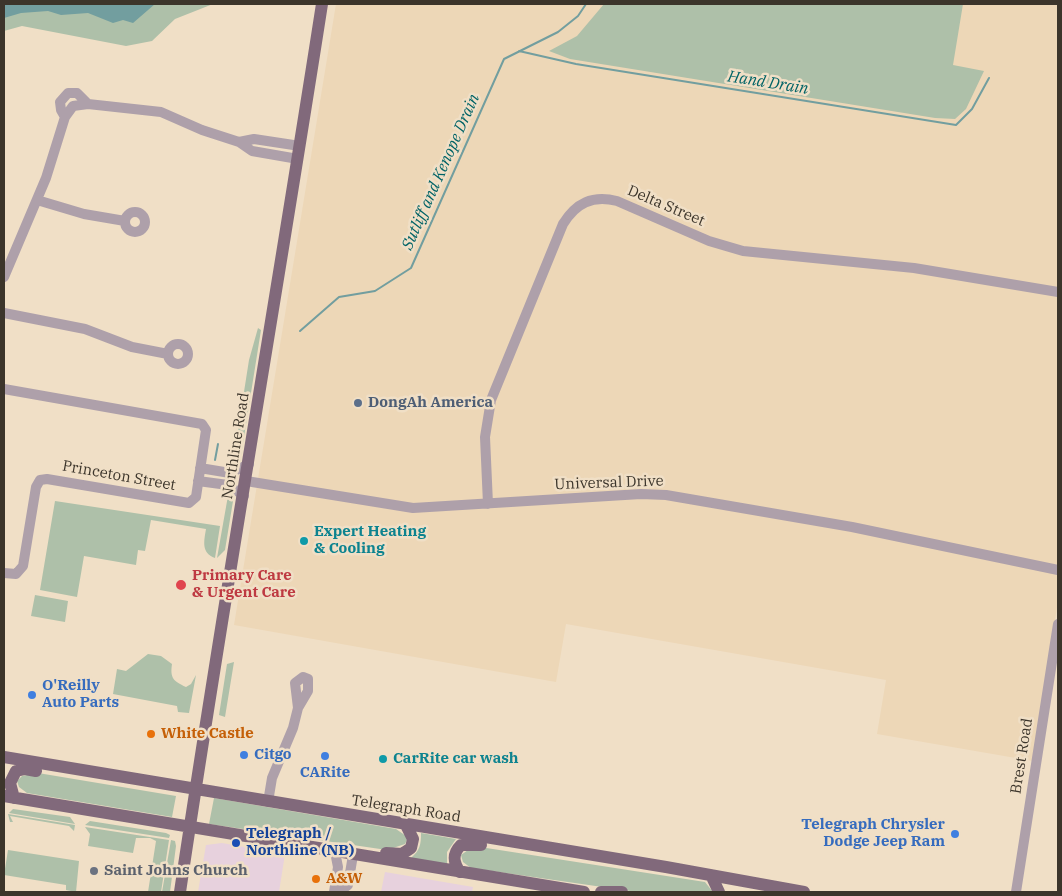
<!DOCTYPE html>
<style>
body{margin:0}
#map{position:relative;width:1062px;height:896px;overflow:hidden;background:#f0dfc6;font-family:"IBM Plex Serif",serif}
canvas{display:block}
.frame{position:absolute;inset:0;border:5px solid #3c352b;pointer-events:none}
</style>
<div id="map">
<canvas width="1062" height="896"></canvas>
<div class="frame"></div>
</div>
<script>
const ctx = document.querySelector('canvas').getContext('2d');
ctx.lineJoin = 'round';
function fill(path, color) {
  ctx.fillStyle = color;
  ctx.fill(path, 'evenodd');
}
function trace(path, color, width, dash) {
  ctx.strokeStyle = color;
  ctx.lineWidth = width;
  ctx.lineCap = dash ? 'butt' : 'round';
  ctx.setLineDash(dash || []);
  ctx.stroke(path);
}
function drawText(font, color, halo, rows, align = 'center') {
  ctx.font = font + ' "IBM Plex Serif",serif';
  ctx.lineWidth = 5;
  ctx.setLineDash([]);
  ctx.textBaseline = 'middle';
  ctx.strokeStyle = halo;
  ctx.fillStyle = color;
  for (const [text, x, y, turn = 0] of rows) {
    ctx.save();
    ctx.translate(x, y);
    ctx.rotate((+turn || 0) * Math.PI / 180);
    ctx.textAlign = isNaN(turn) ? turn : align;
    if (halo) ctx.strokeText(text, 0, 0);
    ctx.fillText(text, 0, 0);
    ctx.restore();
  }
}
fill(new Path2D(`
 M222,843L285,854L279,892H198L206,845Z
 M385,872L473,887L472,892H381Z`), '#e7d1dd');
fill(new Path2D(`
 M336,4H1058V601L1033,761L877,734L886,680L566,624L556,682L234,625Z`), '#edd7b7');
fill(new Path2D(`
 M4,4H213L175,19L152,41L126,46L22,26L4,31Z
 M604,4H963L953,65L984,71L966,109L955,119L935,118L570,59L549,51L577,36Z
 M258,328L261,330L240,462L232,468L249,360Z
 M229,490L232,491L234,495L225,550L217,558Z
 M55,501L220,526L215,558C201,553 204,541 206,529L151,520L145,551L138,550L136,565L84,556L77,597L40,590Z
 M35,595L68,601L65,622L31,616Z
 M148,654L161,656L172,664C170,678 173,681 186,687L191,684L196,675L189,713L178,712L177,706L113,694L117,669L126,671Z
 M234,662L225,717L219,715L227,664Z
 M38,773L176,796L172,817L27,793L19,787L17,781L22,776Z
 M214,798L396,829L406,836L407,840L405,844L387,850L209,824Z
 M13,809L70,817L75,824L9,813Z
 M8,814L75,825L74,831L69,826L10,816L13,822H10Z
 M90,821L166,833L170,835L169,838L85,825Z
 M85,827L169,840L161,892H148L156,841L150,838H136L133,853L88,846L90,834Z
 M421,833L456,839L447,852V864L411,858C420,850 421,845 421,833Z
 M171,840L175,841L176,846L170,892H162Z
 M480,847L705,882L713,892H637L471,868L463,862L461,855L468,850Z
 M8,850L79,861L76,892L66,890V885L4,875Z`), '#aec0a9');
fill(new Path2D(`
 M4,4H155L133,23L123,20L113,23L88,13L61,15L48,11L21,13L4,18Z`), '#729e9f');
trace(new Path2D(`
 M519,51L576,64L956,125L972,109L989,78
 M300,331L339,297L375,291L411,268L504,59L558,32L578,16L586,4
 M215,460L218,444`), '#729e9f', 2);
trace(new Path2D(`
 M65,117L61,110L60,102L68,93H77L88,104
 M298,159L252,151L239,142L254,139L300,146
 M37,200L84,214L125,221
 M125 222a10 10 0 1 1 20 0a10 10 0 1 1-20 0Z
 M4,277L46,178L65,117L73,106L88,104L161,112L202,130L239,142
 M4,313L85,329L132,347L168,354
 M168 354a10 10 0 1 1 20 0a10 10 0 1 1-20 0Z
 M4,389L202,424L206,430L196,497L189,503L47,479L40,480L36,487L23,566L16,574L4,573
 M200,468L230,473L249,464
 M198,481L228,485L244,496
 M246,481L413,508L641,494L666,495L852,527L1058,570
 M488,504L485,437L491,400L563,224C576,203 592,195 617,201L709,241L743,251L914,268L1058,292
 M268,802L272,778L293,728L298,708L308,691V679L303,677L295,683L298,708
 M334,892L338,867L335,852
 M339,892L348,885L353,855
 M1016,892L1058,624`), '#aea0aa', 10);
trace(new Path2D(`
 M4,757L666,867L804,892
 M4,796L584,892
 M14,798L10,783L16,771L25,769L36,771
 M386,853L402,854L411,848L413,839L406,825
 M460,872C453,862 452,854 461,845H481
 M711,875L719,892
 M180,892C224,596 276,300 322,4
 M601,892H622`), '#81697b', 12);
for (const [x, y, r, color] of [
 [358,403,5,"#5c6f8a"],
 [304,541,5,"#0f9aa8"],
 [181,585,6,"#e0444e"],
 [32,695,5,"#3f7fe0"],
 [151,734,5,"#e8710a"],
 [244,755,5,"#3f7fe0"],
 [325,756,5,"#3f7fe0"],
 [383,759,5,"#0f9aa8"],
 [955,834,5,"#3f7fe0"],
 [236,843,5,"#1a4fb4"],
 [94,871,5,"#6b7280"],
 [316,879,5,"#e8710a"]
]) {
  const dot = new Path2D();
  dot.arc(x, y, r, 0, 2 * Math.PI);
  ctx.fillStyle = color;
  ctx.fill(dot);
  trace(dot, '#f0dfc6', 2);
}
drawText('15px', '#3c352b', '#f0dfc6', [
 ["Delta Street",666,206,23],
 ["Northline Road",236,446,-81],
 ["Princeton Street",119,476,10],
 ["Universal Drive",609,483,-2],
 ["Brest Road",1022,756,-81],
 ["Telegraph Road",406,809,9]
]);
drawText('bold 15px', '#4e5e75', '#f0dfc6', [
 ["DongAh America",368,403]
], 'left');
drawText('bold 15px', '#0d838f', '#f0dfc6', [
 ["Expert Heating",314,532],
 ["& Cooling",314,549],
 ["CarRite car wash",393,759]
], 'left');
drawText('bold 15px', '#be3a42', '#f0dfc6', [
 ["Primary Care",192,576],
 ["& Urgent Care",192,593]
], 'left');
drawText('bold 15px', '#366cbe', '#f0dfc6', [
 ["O'Reilly",42,686],
 ["Auto Parts",42,703],
 ["Citgo",254,755],
 ["CARite",325,773,"center"],
 ["Telegraph Chrysler",945,825,"right"],
 ["Dodge Jeep Ram",945,842,"right"]
], 'left');
drawText('bold 15px', '#c56008', '#f0dfc6', [
 ["White Castle",161,734],
 ["A&W",326,879]
], 'left');
drawText('bold 15px', '#164399', '#f0dfc6', [
 ["Telegraph /",246,834],
 ["Northline (NB)",246,851]
], 'left');
drawText('bold 15px', '#5b616d', '#f0dfc6', [
 ["Saint Johns Church",104,871]
], 'left');
drawText('italic 16px', '#006366', '#f0dfc6', [
 ["Hand Drain",768,83,9],
 ["Sutliff and Kenope Drain",441,172,-66]
]);
</script>
